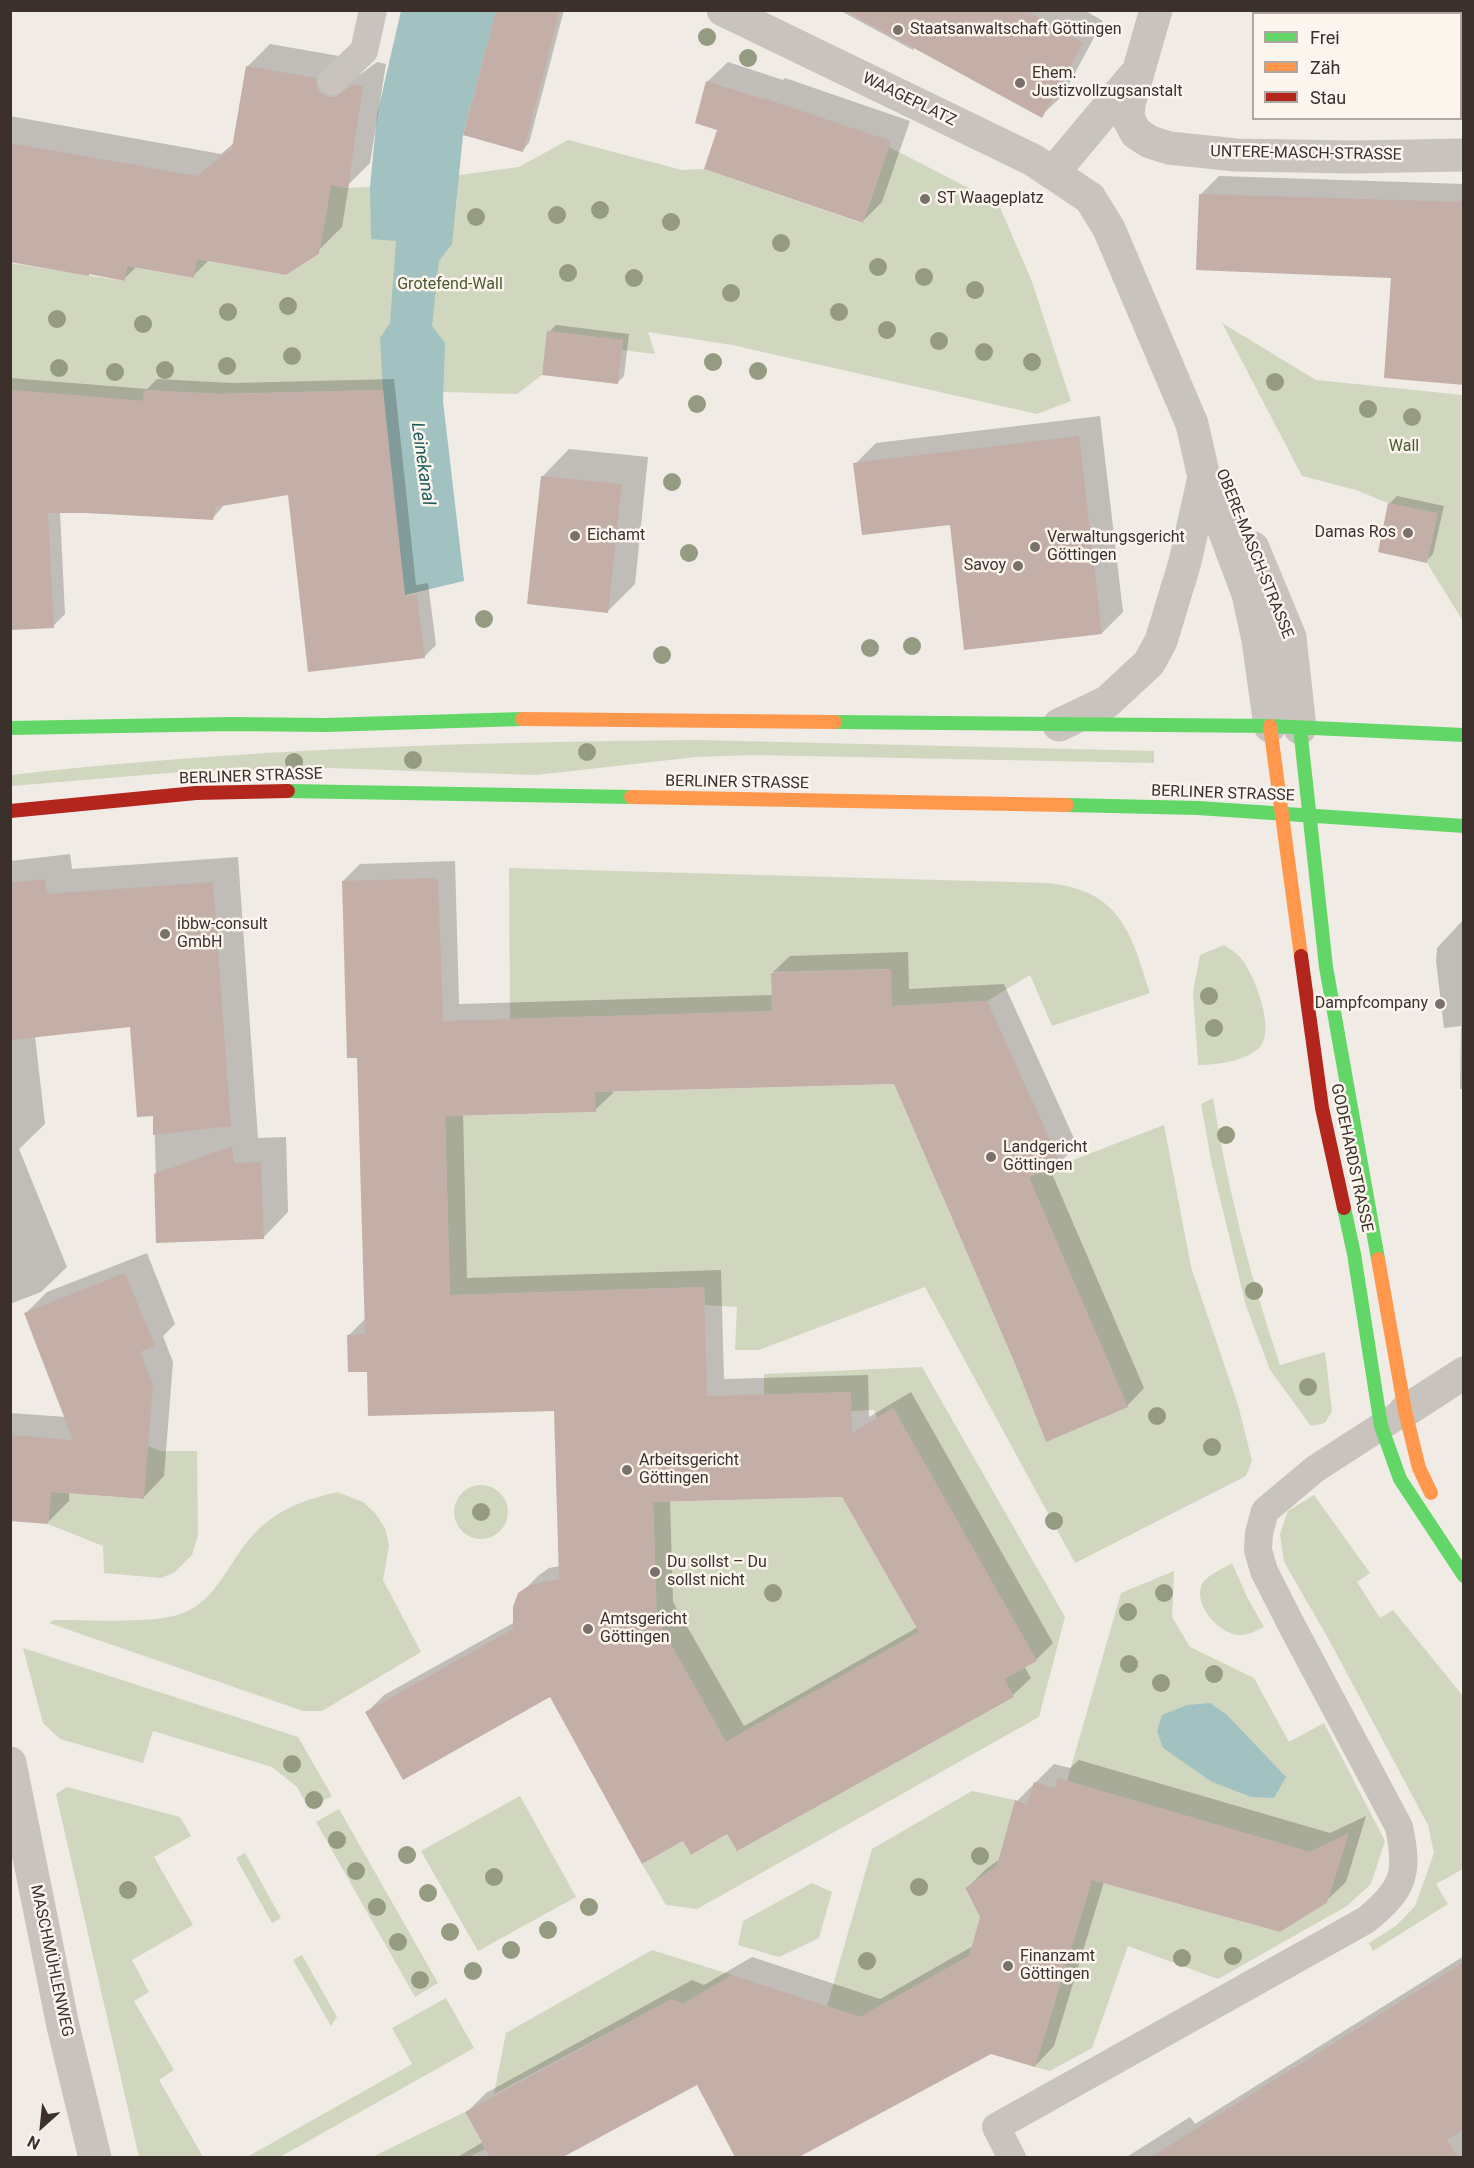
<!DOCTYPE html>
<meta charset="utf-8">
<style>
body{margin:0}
#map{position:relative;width:1474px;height:2168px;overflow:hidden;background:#f0ebe5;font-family:Roboto,sans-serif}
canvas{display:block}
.frame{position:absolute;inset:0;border:12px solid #3b302b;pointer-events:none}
.legend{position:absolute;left:1252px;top:12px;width:210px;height:108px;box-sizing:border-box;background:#fbf5ee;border:2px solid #aea6a0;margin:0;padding:8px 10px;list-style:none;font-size:18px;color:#3b302b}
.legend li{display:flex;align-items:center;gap:12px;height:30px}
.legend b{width:30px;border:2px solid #aea6a0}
.north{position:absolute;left:12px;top:2096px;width:60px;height:60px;-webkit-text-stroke:4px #fbf5ee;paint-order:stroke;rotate:207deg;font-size:16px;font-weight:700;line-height:24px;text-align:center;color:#3b302b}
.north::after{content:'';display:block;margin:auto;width:21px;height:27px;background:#3b302b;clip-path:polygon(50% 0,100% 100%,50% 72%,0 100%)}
</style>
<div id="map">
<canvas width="1474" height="2168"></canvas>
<div class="frame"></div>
<ul class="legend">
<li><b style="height:8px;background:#63d668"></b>Frei</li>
<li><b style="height:8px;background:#ff974d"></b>Zäh</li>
<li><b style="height:8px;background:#b3261e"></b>Stau</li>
</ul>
<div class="north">N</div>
</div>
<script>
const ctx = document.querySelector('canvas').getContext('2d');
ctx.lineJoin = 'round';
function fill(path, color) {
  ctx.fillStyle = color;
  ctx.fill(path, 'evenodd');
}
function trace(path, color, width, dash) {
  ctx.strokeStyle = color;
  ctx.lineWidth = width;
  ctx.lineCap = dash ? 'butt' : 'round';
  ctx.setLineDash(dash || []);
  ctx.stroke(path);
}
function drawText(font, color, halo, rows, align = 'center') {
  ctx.font = font + ' Roboto,sans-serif';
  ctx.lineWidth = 5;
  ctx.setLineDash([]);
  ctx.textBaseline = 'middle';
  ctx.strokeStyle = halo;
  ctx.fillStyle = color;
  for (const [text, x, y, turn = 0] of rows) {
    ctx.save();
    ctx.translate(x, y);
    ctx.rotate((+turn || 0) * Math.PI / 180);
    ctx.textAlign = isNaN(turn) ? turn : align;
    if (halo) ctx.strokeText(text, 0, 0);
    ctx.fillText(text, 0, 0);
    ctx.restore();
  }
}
fill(new Path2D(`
 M568,140L682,170L704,169L862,223L889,147L998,203L1031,279L1071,401L1037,414L732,345L648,332L655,354L622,350L623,340L548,331L542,375L517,394L372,390L220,394L145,390L143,401L11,390L10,263L124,281L127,266L193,278L197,259L286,275L319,254L331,185L347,188L370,187L519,167Z
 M1222,323L1316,380L1463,395V621L1427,563L1437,513L1388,503L1356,490L1302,476Z
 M698,740L1154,751V763L754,755L696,757L536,775L330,768L181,772L11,786V775C239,749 468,742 698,740Z
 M509,868L1047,883C1056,884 1065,885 1074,888C1126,902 1135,948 1150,993L1052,1026L1030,975L987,1001L892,1006L890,969L771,972L772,1011L510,1019Z
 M1224,945C1229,948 1235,952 1239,956C1254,972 1276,1030 1260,1047C1247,1061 1215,1065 1198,1065L1193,992L1200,955Z
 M894,1084L1015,1364L1046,1442L1029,1177L1164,1125L1191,1267L1238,1405L1252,1461L1246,1476L1075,1563L925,1287L759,1350H735L737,1307L705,1305L704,1287L450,1295L445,1116L595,1112V1092Z
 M1213,1098C1227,1188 1251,1279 1280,1365L1325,1352L1332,1411L1325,1423L1311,1426L1270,1370L1246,1306L1212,1165L1201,1104Z
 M922,1367L1065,1617L1039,1717L697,1909L666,1905L642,1864L683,1841L691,1855L727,1834L737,1850L1014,1697L1004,1679L1037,1661L893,1408L877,1418L874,1410L851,1411V1392L764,1395V1374Z
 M148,1446L160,1451H197L198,1535L192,1555L175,1572L161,1578L104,1573L103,1546L48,1524L51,1492L143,1499Z
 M454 1512a27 27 0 1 1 54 0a27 27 0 1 1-54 0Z
 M337,1492L363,1502L375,1513L385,1528L389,1546L383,1580L421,1652L322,1711H303L49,1623L54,1620C88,1619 153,1625 183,1613C216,1601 230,1560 253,1535C277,1509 304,1500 337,1492Z
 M1314,1495L1370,1573L1357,1582L1380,1618L1393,1610L1463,1696V1869L1436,1884L1448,1904L1373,1951L1369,1943L1397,1925L1415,1906L1434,1853L1428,1825L1328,1638L1284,1562L1280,1534L1288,1511Z
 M842,1497L919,1632L726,1742L657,1620L653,1502Z
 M1232,1563L1247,1597L1264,1627C1257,1630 1249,1635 1242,1635C1220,1637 1189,1601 1204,1581C1210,1574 1224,1568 1232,1563Z
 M1174,1571L1172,1617L1190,1647L1254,1678L1289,1742L1324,1723L1385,1841L1371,1884L1347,1906L1218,1979L1128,1946L1092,2048L1050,2071L1035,2067L1092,1880L1280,1932L1327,1903L1340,1860L1330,1842L1310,1852L1067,1781L1121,1593Z
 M23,1648L298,1737L332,1796L309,1809L297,1787L272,1767L153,1731L143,1763L60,1739L43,1723Z
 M67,1787L180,1817L191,1836L154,1857L193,1925L132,1960L149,1992L134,2001L174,2070L159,2080L203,2157H139L56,1794Z
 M972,1791L1015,1800L992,1882L979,1878L965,1888L971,1901L984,1904L969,1956L860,2017L827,2006L872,1849Z
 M520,1796L576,1897L478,1951L421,1851Z
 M339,1809L438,1983L415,1997L316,1822Z
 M245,1853L281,1918L272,1923L236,1858Z
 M812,1883L832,1892L819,1938L779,1957L738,1945L743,1921Z
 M652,1950L732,1975L683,2004L672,1999L494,2094L506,2033Z
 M302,1955L337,2017L331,2026L293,1960Z
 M446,1998L474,2048L280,2157H247L412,2064L392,2028Z
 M465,2112L485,2149L469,2157H372Z`), '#d1d6bf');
fill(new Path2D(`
 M401,11H496L463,135L452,244L439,261L432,326L445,343L443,401L464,581L405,595L391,483L383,390L380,338L390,323L396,241L371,239L370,187L377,115Z
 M1210,1703L1227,1715L1286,1777L1274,1798L1251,1797L1212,1782L1163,1748L1157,1731L1162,1715L1187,1705Z`), '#a1c2c1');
fill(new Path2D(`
 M497,10H564L529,143L523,150Z
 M839,10H1084L1103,21L1063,95L1041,116L915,47L913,50Z
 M1357,10H1464V116L1460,117V14H1360Z
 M270,44L339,56L351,74H361L377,62L386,64L370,163L349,184L342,227L318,251L209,260L193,276L137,266L124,279L90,273L88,275L10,261V116L221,154L234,143L247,67Z
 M728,62L783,80L785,78L910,121L882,202L862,222L719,129L707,82Z
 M1219,176L1464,184V383L1393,276L1200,195Z
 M556,325L629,334L624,376L617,383L549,332Z
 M10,378L147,389L157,379L233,383L394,379L416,585L428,583L436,645L424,657L289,493L225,504L213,518L60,512L65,614L53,626L10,628Z
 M1100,416L1123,612L1102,633L951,524L855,464L876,443Z
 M569,449L648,457L635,584L608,611L542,477Z
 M1397,496L1444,506L1433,554L1426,561L1390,503Z
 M70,854L72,869L238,857L258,1138L286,1137L288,1212L263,1238L158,1241L154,1114L131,1026L35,1036L45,1124L19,1149L67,1267L41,1292L10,1304V861Z
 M455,861L459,1004L773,995L772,973L790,956L908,952L909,989L1004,984L1077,1145L1060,1162L1049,1167L1144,1388L1127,1406L1016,1364L895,1082L613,1090V1093L595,1110L463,1114L467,1278L721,1270L724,1379L868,1375L869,1417L911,1392L1053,1643L1036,1660L1024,1666L1031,1678L1013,1695L737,1849L728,1832L684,1839L550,1695L367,1712L384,1695L515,1622L520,1594L538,1576L549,1568L560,1566L555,1409L368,1370L349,1335L366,1318L359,1057L343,881L360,864ZM843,1495L918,1627L744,1726L673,1602L670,1500Z
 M1464,919V1089H1460L1461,1026L1444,1028L1436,961L1437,948Z
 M147,1253L175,1324L163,1336L173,1362L164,1476L143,1498L69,1492V1501L48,1522L10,1520V1413L66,1417L26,1313L47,1292Z
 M1079,1760L1330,1833L1366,1816L1346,1882L1326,1901L1104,1882L1054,2046L1035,2066L990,2053L795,2158H737L698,2083L560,2158H456L483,2142L467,2112L486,2093L692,1980L704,1985L752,1957L880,1999L973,1946L982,1916L966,1889L986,1869L1000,1859L1017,1801L1054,1764L1070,1768Z
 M1464,1956V2158H1125L1190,2117L1195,2124Z`), '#0003');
fill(new Path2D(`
 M496,10H560L523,152L463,135Z
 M844,10H1025L1083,43L1042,118Z
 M246,66L316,78V85L320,92L328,97H336L352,85L363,86L348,188L331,185L319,254L286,275L197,259L194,278L127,266L125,281L89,274V276L10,262V143L197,176L232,148Z
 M706,81L763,99V98L891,141L863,223L704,169L717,130L695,123Z
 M1199,194L1464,202V385L1384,378L1391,278L1196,270Z
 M547,331L623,340L618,384L542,375Z
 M10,390L143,401L144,390L220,394L383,390L405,596L417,594L425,658L308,672L288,495L216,507L213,520L88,513H48L54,628L10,630Z
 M1079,436L1102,634L964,650L950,525L862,535L853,463Z
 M541,476L622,484L608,613L527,604Z
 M1388,503L1438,513L1427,563L1378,552Z
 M438,878L443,1021L772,1011L771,973L891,969L892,1006L987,1001L1061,1164L1029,1177L1128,1407L1046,1442L1015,1364L894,1084L595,1092L596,1112L445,1116L450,1295L704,1287L707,1396L851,1392L852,1433L893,1408L1037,1661L1004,1679L1014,1697L737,1851L727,1834L691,1855L683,1841L642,1864L550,1697L403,1780L365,1712L513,1629V1607L518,1593L530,1585L559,1579L554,1411L368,1416L367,1372H348L347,1335L365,1334L357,1058H347L342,881ZM842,1497L919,1632L726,1742L657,1620L653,1502Z
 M45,879L47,894L213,882L231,1126L153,1135V1116L137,1117L130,1027L10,1040V883Z
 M232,1146L234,1163L261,1162L264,1239L156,1243L154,1174Z
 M125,1273L155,1346L140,1352L153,1384L144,1499L51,1492L48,1524L10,1521V1435L73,1440L24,1313Z
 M1058,1778L1310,1852L1349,1833L1327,1903L1280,1932L1092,1880L1035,2067L991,2054L799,2157H735L697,2085L563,2157H490L465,2112L672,1999L683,2004L732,1975L860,2017L969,1956L980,1917L965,1888L997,1865L1015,1800L1027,1805L1034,1782L1055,1788Z
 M1464,1962V2130L1447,2140L1458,2157H1151Z`), '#c3afa7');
trace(new Path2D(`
 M332,81L364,51L373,10
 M1012,2158L996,2127L1366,1920C1404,1889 1409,1874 1399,1827L1293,1628L1264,1571L1258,1550L1259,1533L1265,1511L1315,1469L1400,1414`), '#c9c3be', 28);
trace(new Path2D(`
 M723,10L1033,160L1090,198L1109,229L1192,424L1204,477L1248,594L1258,640L1270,726
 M1156,10L1129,104L1128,118L1136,133L1150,142L1169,148L1236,155L1352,157L1464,155
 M1053,173L1134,76
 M1253,548L1290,637L1300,728
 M1059,725L1107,702L1149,663L1161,641L1185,562L1204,477
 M1405,1411L1464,1373
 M10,1763L63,2026L95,2158`), '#c9c3be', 33);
trace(new Path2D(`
 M835,722L1270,726L1464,735
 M10,728L231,724L326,725L522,719
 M1300,728L1326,967L1378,1259
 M288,791L631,797
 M1067,805L1198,808L1464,826
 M1344,1208L1354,1254L1381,1426L1400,1479L1464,1576`), '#63d668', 14);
trace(new Path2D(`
 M522,719L835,722
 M1270,726L1301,956
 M631,797L1067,805
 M1378,1259L1405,1411L1419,1468L1431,1493`), '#ff974d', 14);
trace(new Path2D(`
 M10,811L196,793L288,791
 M1301,956L1322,1108L1344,1208`), '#b3261e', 14);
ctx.fillStyle = '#959b80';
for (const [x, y] of [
 [707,37],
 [748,58],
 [600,210],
 [557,215],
 [476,217],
 [671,222],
 [781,243],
 [878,267],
 [568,273],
 [924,277],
 [634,278],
 [975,290],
 [731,293],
 [288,306],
 [228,312],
 [839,312],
 [57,319],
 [143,324],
 [887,330],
 [939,341],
 [984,352],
 [292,356],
 [713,362],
 [1032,362],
 [227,366],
 [59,368],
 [165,370],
 [758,371],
 [115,372],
 [1275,382],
 [697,404],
 [1368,409],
 [1412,417],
 [672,482],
 [689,553],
 [484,619],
 [912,646],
 [870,648],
 [662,655],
 [587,752],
 [413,760],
 [294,762],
 [1209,996],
 [1214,1028],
 [1226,1135],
 [1254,1291],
 [1308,1387],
 [1157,1416],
 [1212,1447],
 [481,1512],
 [1054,1521],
 [773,1593],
 [1164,1593],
 [1128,1612],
 [1129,1664],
 [1214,1674],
 [1161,1683],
 [292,1764],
 [314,1800],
 [337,1840],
 [407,1855],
 [980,1856],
 [356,1871],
 [494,1877],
 [919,1887],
 [128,1890],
 [428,1893],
 [377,1907],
 [589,1907],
 [548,1930],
 [450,1932],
 [398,1942],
 [511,1950],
 [1233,1956],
 [1182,1958],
 [867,1961],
 [473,1971],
 [420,1980]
]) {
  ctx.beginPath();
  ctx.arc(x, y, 9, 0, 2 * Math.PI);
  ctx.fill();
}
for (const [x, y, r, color] of [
 [898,30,6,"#7a716c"],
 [1020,83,6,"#7a716c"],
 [925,199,6,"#7a716c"],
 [1408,533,6,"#7a716c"],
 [575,536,6,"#7a716c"],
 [1035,547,6,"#7a716c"],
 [1018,566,6,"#7a716c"],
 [165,934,6,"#7a716c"],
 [1440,1004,6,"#7a716c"],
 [991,1157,6,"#7a716c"],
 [627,1470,6,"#7a716c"],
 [655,1572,6,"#7a716c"],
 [588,1629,6,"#7a716c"],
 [1008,1966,6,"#7a716c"]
]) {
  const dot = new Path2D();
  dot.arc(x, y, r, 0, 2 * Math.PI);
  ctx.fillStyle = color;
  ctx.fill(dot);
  trace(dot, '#fbf5ee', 2);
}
drawText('16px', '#3b302b', '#fbf5ee', [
 ["Staatsanwaltschaft Göttingen",910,30],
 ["Ehem.",1032,74],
 ["Justizvollzugsanstalt",1032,92],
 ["ST Waageplatz",937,199],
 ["Damas Ros",1396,533,"right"],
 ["Eichamt",587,536],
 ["Verwaltungsgericht",1047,538],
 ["Göttingen",1047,556],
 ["Savoy",1006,566,"right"],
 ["ibbw-consult",177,925],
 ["GmbH",177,943],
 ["Dampfcompany",1428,1004,"right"],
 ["Landgericht",1003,1148],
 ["Göttingen",1003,1166],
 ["Arbeitsgericht",639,1461],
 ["Göttingen",639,1479],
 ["Du sollst – Du",667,1563],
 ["sollst nicht",667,1581],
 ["Amtsgericht",600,1620],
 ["Göttingen",600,1638],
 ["Finanzamt",1020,1957],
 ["Göttingen",1020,1975]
], 'left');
drawText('16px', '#3b302b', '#fbf5ee', [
 ["WAAGEPLATZ",909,100,26],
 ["UNTERE-MASCH-STRASSE",1306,154,1],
 ["OBERE-MASCH-STRASSE",1254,554,68],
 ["BERLINER STRASSE",251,777,-2],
 ["BERLINER STRASSE",737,783,1],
 ["BERLINER STRASSE",1223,794,2],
 ["GODEHARDSTRASSE",1351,1158,78],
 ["MASCHMÜHLENWEG",51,1961,78]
]);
drawText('16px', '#4a5a2e', '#fbf5ee', [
 ["Grotefend-Wall",450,285],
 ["Wall",1404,447]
]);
drawText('italic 18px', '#1f5a5e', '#fbf5ee', [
 ["Leinekanal",422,464,82]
]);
</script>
